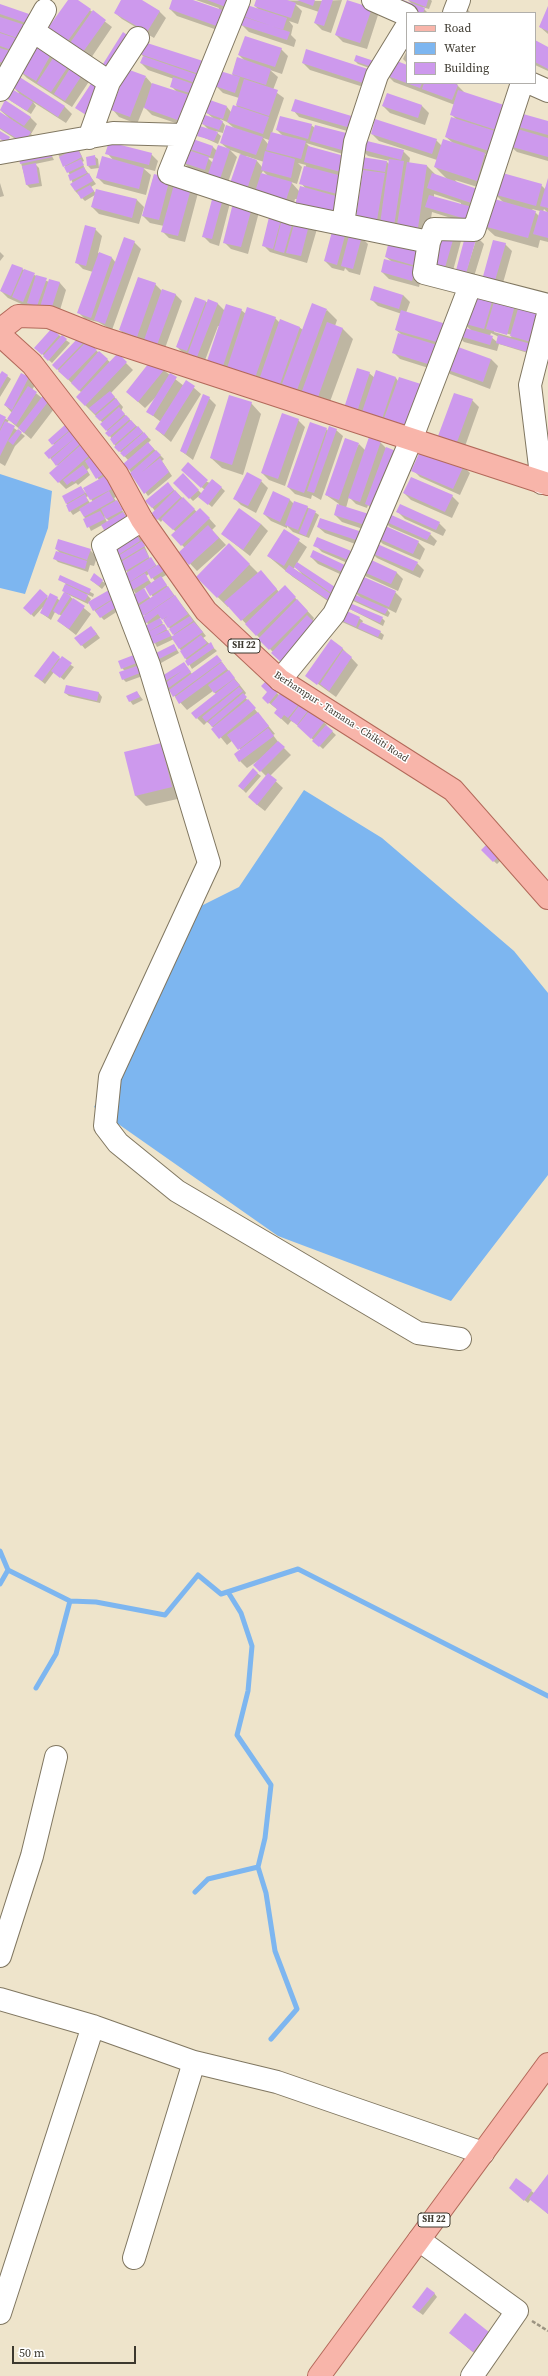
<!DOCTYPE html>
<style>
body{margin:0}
#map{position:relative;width:548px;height:2376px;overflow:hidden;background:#eee4cb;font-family:"Source Serif 4",serif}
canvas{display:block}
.legend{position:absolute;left:406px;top:12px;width:130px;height:72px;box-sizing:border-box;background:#fff;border:1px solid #b1afab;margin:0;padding:5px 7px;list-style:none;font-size:12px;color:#3c382e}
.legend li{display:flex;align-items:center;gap:8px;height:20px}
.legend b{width:20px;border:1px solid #b1afab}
.scale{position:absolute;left:12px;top:2346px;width:124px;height:18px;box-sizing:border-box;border:2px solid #3c382e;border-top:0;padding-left:5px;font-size:12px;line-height:14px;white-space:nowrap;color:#3c382e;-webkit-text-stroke:3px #fff;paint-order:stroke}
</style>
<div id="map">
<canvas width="548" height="2376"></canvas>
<ul class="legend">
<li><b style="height:5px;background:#f8b5aa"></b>Road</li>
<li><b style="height:11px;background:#7db6f0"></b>Water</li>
<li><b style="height:11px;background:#cd99ed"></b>Building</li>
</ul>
<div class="scale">50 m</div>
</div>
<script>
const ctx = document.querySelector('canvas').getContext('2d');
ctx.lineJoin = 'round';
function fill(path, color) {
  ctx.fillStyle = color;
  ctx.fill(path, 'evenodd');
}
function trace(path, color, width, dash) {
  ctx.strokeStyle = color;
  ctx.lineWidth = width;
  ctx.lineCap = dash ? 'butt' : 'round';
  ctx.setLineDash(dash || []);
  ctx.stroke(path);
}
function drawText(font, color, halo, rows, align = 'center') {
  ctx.font = font + ' "Source Serif 4",serif';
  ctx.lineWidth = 3;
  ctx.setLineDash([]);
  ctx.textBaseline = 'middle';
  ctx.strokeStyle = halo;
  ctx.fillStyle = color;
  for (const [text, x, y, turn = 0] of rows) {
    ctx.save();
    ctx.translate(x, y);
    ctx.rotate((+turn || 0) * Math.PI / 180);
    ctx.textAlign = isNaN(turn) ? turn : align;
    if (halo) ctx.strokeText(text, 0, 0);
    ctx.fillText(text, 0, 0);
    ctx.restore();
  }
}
fill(new Path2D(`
 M0,474L52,491L48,528L25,594L0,588Z
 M304,790L382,838L514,951L548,993V1175L451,1301L278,1236L94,1107L199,907L239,887Z`), '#7db6f0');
fill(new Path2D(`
 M69,0H77L112,27L91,58L50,28Z
 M122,0H140L159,11L166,18L154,38L122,19L115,13Z
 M173,0H190L218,10L219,8L196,0H241L229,34L177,16L170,9Z
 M257,0L322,1L342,0L331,33L322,30L315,23L319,12L295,4L302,11L298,24L289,21L293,26L291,35L296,40L294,47L249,32L242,25L247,6L259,10L255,6Z
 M408,0H431L432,1L429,9L422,7L428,13H411L412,4Z
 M0,5L36,30L19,72L0,66Z
 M463,8L468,10L471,13H461Z
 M548,8V34L540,27Z
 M371,9L378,15L367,49L343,42L336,35Z
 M535,42L548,48V71L535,65Z
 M53,49L92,77L72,107L27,78L20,71Z
 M281,49L288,56L282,74L270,70L278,77L273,90L284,98L272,133L283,136L277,130L311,125L356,158L306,143L311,148L348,158V201L295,199L293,207L231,183L241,154L230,150L237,157L227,185L189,168L182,161L193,153L188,148L191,139L213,147L217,151L228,149L221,143L234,128L227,122L220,119L225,125L223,133L215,131L221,136L218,144L198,135L208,129L203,124L213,118L207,113L227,107L231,112L236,107L239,98L223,93L216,86L232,76L237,59L246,62L239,55ZM263,138L269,140L268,144ZM246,156L264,162L262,167L257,161L246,158ZM207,157L214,159L213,163ZM298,163L306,165L301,183L306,189L299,191L291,182L297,184L302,167ZM263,171L268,176L261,174Z
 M407,50V63L403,59Z
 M141,54L202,62L193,129L152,115L144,107L137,124L119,117L113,110L146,77L152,84L177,92L171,86L174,79L148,70L141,63L144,57Z
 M355,61L377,63L378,71L358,64Z
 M303,63L373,72L376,91L310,70Z
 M407,66V83H458L457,85L465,93L516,116L548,122V161L517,152L510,146L496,157L485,154L495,164L487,190L455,180L481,210L470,206L479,215L476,226L432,212L428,238L364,224V171L361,168L387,162L390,165V161L368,156L361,149L403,151L410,158L409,164L427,166L436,175L448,180L435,167L437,160L379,141L372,134L436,140L442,146L453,143L446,137L457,120L452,115L455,105L394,82L387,75ZM434,194L461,203V205L434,197Z
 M18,77L65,107L72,114L66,123L33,102L36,106L31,114L11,101L19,93L12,86Z
 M387,94L422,106L429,113L425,125L390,113L383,106Z
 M0,110L30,117L37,124L31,134L37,140L31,149L0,129V114L9,118Z
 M293,110L357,119L361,135L299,117Z
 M55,149L79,150L84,161L82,162L85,169L96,184L91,187L96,194L137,200L144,207L139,224L99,214L92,207L95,195L85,201L75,191L70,175Z
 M50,152L54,160L35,164L39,168L42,186L30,188L27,185L21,163Z
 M107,153L151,154L158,161L155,171L143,168L151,175L146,195L104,184L97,177L114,161Z
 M94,156L98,159L99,168L91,169L88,166Z
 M154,175L198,193L185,242L169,238L162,231L164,226L150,223L143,216Z
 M548,182V213L544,209L543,212L548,213V242L540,240L538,248L495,236L484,226L504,203L494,193L541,185L545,189ZM532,209L540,211L539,216Z
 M0,183L4,196L0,197Z
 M214,194L230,203L219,246L210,243L203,236Z
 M235,200L259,212L248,254L231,249L224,242Z
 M271,214L317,229L307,263L270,252L263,245Z
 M95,229L102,236L98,253L112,258L116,263L134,242L141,249L112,330L98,322L85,319L78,312L93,272L83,269L76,262Z
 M333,229L361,237L368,244L360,275L349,272L345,268L344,271L332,268L325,261Z
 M454,234L461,241L451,278L440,275Z
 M477,237L484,244L472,283L463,281Z
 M505,244L512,251L501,290L490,287Z
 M420,251L422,275L419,287L389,279L382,272L391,261L386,257Z
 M0,252L4,256L0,261Z
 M22,269L49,282L60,283L66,290L57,320L8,298L1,291Z
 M155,284L162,291L175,294L182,301L164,351L152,347L145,340L144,343L127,337L120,330Z
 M473,290L540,309L531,354L499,344L497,351L464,342L457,335L472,331L463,323ZM494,330L512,335L511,337L494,332ZM491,333L499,337L497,342L490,336Z
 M403,295L410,302L406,313L445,325L438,371L400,359L393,352L402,335L396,330L402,314L378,306L371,299Z
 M205,302L217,303L225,311L241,310L246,314L275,318L280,323L299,327L303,330L327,310L337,320L335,326L343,329L353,339L328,407L215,368L220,326H218L204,363L184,354L177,347Z
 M52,330L70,343L52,363L36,348Z
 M80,337L110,362L118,355L133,370L111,393L123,407L121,411L151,440L148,443L164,459L162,461L172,476L148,496L125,464L128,460L116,447L103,423L77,397L82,393L53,365Z
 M491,359L498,366L490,389L450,374L443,367Z
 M152,361L184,386L186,381L201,394L171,442L156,429L161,422L148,412L158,395L145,408L127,392Z
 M369,373L375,378H396L398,381L419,439L346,407Z
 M0,376H7L11,379L0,397Z
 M28,378L35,385L32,390L42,398L57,405L31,439L9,420L7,423L25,436L15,446L5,466L0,463V416L8,420L12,413L5,405Z
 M209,398L216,405L193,460L181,451Z
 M472,400L479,407L464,449L446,442L440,435Z
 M251,403L261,414L243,475L222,468L211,458Z
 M298,420L305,427L285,486L269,480L262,473Z
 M66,426L81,446L97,459L106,478L118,496L114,498L132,525H102L91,531L81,510L73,515L70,511L64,497L80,487L86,493L99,480L90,467L87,470L90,475L78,485L76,483L66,489L59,482L58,466L50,458L54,445L50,440ZM89,496L93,502L90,503L86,497ZM104,516L109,521L107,522Z
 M327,429L328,431L336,430L343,436L321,500L312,495L311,499L295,494L288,487Z
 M380,442L387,449L373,511L368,505L367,508L356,504L349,497L346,508L375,533L342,522L335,515L339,504L326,495L359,444L365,450Z
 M463,466L470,473L460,495L420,477L413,470Z
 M185,473L210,483L213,480L225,491L212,507L199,496L193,501L175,483L183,475L202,494L205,490Z
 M261,481L268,488L256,513L241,505L234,498Z
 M171,487L197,512L207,516L216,526L212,530L226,545L197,571L180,553L185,548L172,535L176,532L163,519L161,522L152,514L155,511L147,501Z
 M404,493L452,496L459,503L452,518L411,500Z
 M289,499L294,504L307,507L319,515L309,538L293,532L287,526V528L271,521L264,514Z
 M398,512L439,523L446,530L443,536L405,519Z
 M383,520L430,534L437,541L434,546L390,527Z
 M261,524L268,531L250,556L222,534Z
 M318,527L364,534L369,549L325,533Z
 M284,530L307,547L297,563L337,590L335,606L293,577L268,556ZM295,567L302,574L293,569Z
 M135,533L142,540L150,559L157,566L161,564L168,574L161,578L206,636L203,638L217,651L192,669L174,639L157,647L146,626L148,625L145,616L137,605L136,594L129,584L128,573L116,556ZM149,574L155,581L152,584L146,576ZM146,587L153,597L151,599L143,589ZM162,617L175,636L173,638L159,619Z
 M376,537L418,542L425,549L420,560L383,544Z
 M229,544L258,573L267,578L279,592L285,587L314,618L292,672L229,606L228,607L197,577Z
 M315,545L396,572L403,579L398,591L365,576L359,568L322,552Z
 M56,549L90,550L97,557L94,566L90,565L88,572L58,562L55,559L60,553Z
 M370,551L417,563L424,570L420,578L377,558Z
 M311,557L349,568L353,580L318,564Z
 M101,562L105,578L97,564Z
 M94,575L106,584L102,589L91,580Z
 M60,576L94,594L93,597L86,594L91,599L88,604L67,594L91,614L76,635L58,621L62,616L55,612L51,620L41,613L43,607L34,617L25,608L40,590L48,598H57L60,601L65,593L63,590L66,584L59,579Z
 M351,589L395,592L402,599L396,613L386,608L390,613L388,617L351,600L348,597H360Z
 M109,591L124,607L104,620L94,610Z
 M344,606L382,618L385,621L383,626Z
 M359,618L363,621L362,623L380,632L384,635L382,640L340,621Z
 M94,630L100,638L85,649L76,638Z
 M174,645L179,653L161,663L156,655Z
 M342,648L358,665L336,697L307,676Z
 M138,654L148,674L126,682L123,679L125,671L122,668Z
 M217,656L246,693L244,696L275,734L273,735L279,743L291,755L270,776L283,788L265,811L256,804L266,776L255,765L262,758L247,768L240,761L241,750L233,740L227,745L210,724L207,722L204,725L197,718L216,694L213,691L187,710L163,683L184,663L192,674Z
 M59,658L74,667L64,680L54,672L45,684L39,679Z
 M266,683L279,695L284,690L327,725L326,726L336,735L323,749L295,723L291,721L288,725L275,713L278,710L263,698L268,692Z
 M137,692L143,700L133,705L127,697Z
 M65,693H99L102,697L100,703L69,696Z
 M161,744L171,755L182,798L146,806L136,796L126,753Z
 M253,770L261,776L246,793L239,786Z
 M482,850L503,858L497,864Z
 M548,2175V2214L531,2199L528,2203L510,2188L516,2180L534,2193Z
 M434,2293L437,2297L423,2315L416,2310Z
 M450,2333H488L495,2340L480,2358Z`), '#0003');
trace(new Path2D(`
 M0,1551L8,1570L70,1601L96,1602L165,1615L198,1575L221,1594L298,1569L548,1696
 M0,1584L8,1570
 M36,1688L56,1654L70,1601
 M258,1867L266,1893L275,1951L297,2009L271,2039
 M195,1892L208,1879L258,1867L265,1838L271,1785L237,1735L248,1691L252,1646L241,1613L228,1592`), '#7db6f0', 5);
fill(new Path2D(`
 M68,0H78L91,9L67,42L48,28Z
 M121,0H142L160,11L147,32L114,13Z
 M172,0H193L228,12L222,28L169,9Z
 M207,0H235L231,9Z
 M256,0H287L296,3L291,18L254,6Z
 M297,0H315L313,6Z
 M322,0H333L324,26L314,23Z
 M347,0L372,8L360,43L335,35Z
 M403,0L425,8L423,13H414L399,8Z
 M408,0H428L426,7Z
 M0,4L32,15L29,24L0,14Z
 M247,5L287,18L283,30L243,16Z
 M548,6V31L539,27Z
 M93,10L106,20L83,52L70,43Z
 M0,17L25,25L20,39L0,32Z
 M244,17L290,32L287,40L241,25Z
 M123,32L134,40L114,71L103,64Z
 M0,33L21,40L17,52L0,46Z
 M245,36L282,48L275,67L238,55Z
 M37,39L54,49L36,81L19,71Z
 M535,40L548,47V69L535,62Z
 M144,42L203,61L199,74L140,54Z
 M0,48L16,53L12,66L0,62Z
 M306,49L374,71L369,85L302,63Z
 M57,52L71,62L51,92L37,83Z
 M356,55L377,62L375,68L354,61Z
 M143,56L201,76L198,84L140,63Z
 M237,57L271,69L266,85L232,74Z
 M392,59L407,65V83H422L420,88L385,75Z
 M74,62L86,69L65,101L54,94Z
 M127,69L146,76L130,117L111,110Z
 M220,71L240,77L235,93L215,86Z
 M18,76L65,106L58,117L11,86Z
 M173,77L199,86L196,95L170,87Z
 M94,79L104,86L86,115L75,108Z
 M244,79L278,90L269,116L236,105Z
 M152,83L195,97L186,123L144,108Z
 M424,83H452L458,85L452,100L422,89Z
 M12,89L33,102L27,111L6,98Z
 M458,90L507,106L499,131L450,115Z
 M387,93L422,105L418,118L382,106Z
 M295,99L358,118L354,129L291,111Z
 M5,100L31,117L24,126L0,110Z
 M210,100L227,106L223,119L206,113Z
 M233,105L269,117L263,134L227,122Z
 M0,112L31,132L24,143L0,128Z
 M516,112L548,121V135L512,125Z
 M205,115L223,121L219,130L202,124Z
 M280,116L312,124L308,139L276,130Z
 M451,117L495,131L489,151L445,137Z
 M375,119L437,139L432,154L371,134Z
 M226,125L263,137L256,155L220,143Z
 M315,125L354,135L349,152L310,141Z
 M200,126L218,132L214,141L197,136Z
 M514,128L548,138V157L509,146Z
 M0,131L10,137L7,143L0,139Z
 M271,132L306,141L301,159L266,150Z
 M190,138L213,146L210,156L187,148Z
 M443,139L485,153L477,181L434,167Z
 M363,140L404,150L401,160L360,149Z
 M109,142L152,153L149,165L105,154Z
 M218,145L230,149L220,179L208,174Z
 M308,146L348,157L344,173L304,162Z
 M77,148L82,157L63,167L59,157Z
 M185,149L209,157L205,170L181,162Z
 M50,151L52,157L20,164L19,158Z
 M265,151L295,159L291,178L261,170Z
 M240,154L257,160L247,189L230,183Z
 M95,155L96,165L87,166L86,157Z
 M102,156L144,168L139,189L96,178Z
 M362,157L387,161L385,172L360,168Z
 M81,159L84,165L67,173L64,167Z
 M389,159L404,161L394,226L380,224Z
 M407,162L427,165L418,228L397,225Z
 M36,163L39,183L26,185L22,166Z
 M304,166L346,177L341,195L299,184Z
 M84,167L87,173L70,181L68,175Z
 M363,170L385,173L377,220L356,217Z
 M499,172L542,184L536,206L493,194Z
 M89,173L93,181L75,191L70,184Z
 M261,173L292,182L286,200L255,192Z
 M432,173L480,190L474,204L427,188Z
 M154,174L170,178L159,220L142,216Z
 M548,178V208L540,206Z
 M175,181L192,185L178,236L161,232Z
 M90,185L94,191L81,199L77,192Z
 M300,186L343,198L338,216L295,205Z
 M96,189L137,199L132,218L91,207Z
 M214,192L224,195L212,239L202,237Z
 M429,195L472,207L469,220L425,207Z
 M491,198L536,211L528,238L483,226Z
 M234,199L253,204L241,247L223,243Z
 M540,210L548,212V238L533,234Z
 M270,213L282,216L273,249L262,246Z
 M283,215L294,218L284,253L274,250Z
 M296,217L310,221L301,256L286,253Z
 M85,225L96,228L86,266L75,263Z
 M333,228L346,232L337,265L324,261Z
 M442,230L455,233L444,271L431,268Z
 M350,232L362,236L353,269L341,266Z
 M466,233L477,236L465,277L455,274Z
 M124,237L135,241L105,324L94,320Z
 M493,240L506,243L494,284L482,280Z
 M389,241L420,250L416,266L385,257Z
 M99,252L112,257L91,318L77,313Z
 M384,259L415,267L412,281L381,272Z
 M12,264L23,268L11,296L0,291Z
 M24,269L35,273L23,302L12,297Z
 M36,275L47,278L37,306L27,303Z
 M138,277L156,283L137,337L119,330Z
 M49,279L60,282L50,313L39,310Z
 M374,286L403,295L399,309L370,300Z
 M162,289L176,294L157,345L144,340Z
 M472,289L494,295L484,329L462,323Z
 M496,295L516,301L507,335L486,329Z
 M195,297L206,301L187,351L176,347Z
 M208,299L218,303L197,357L188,353Z
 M520,302L540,308L531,342L510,336Z
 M312,303L327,309L297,390L282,384Z
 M226,304L242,309L223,366L207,361Z
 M247,307L276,317L255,378L227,368Z
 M401,310L446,324L440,343L395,330Z
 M280,319L300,327L279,387L259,380Z
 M327,322L343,328L318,397L302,391Z
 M458,326L493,336L490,345L456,335Z
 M52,328L59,335L42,355L34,348Z
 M398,333L437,345L431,365L392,353Z
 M62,335L67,339L48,361L43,356Z
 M498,335L531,344L528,352L496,343Z
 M80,336L85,341L57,370L52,365Z
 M87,341L97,350L68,380L58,371Z
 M450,344L491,359L483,382L442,368Z
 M99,351L108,359L79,391L71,383Z
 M118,353L127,362L85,406L76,397Z
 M152,359L164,370L138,402L126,392Z
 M357,368L370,372L357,412L344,408Z
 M376,370L396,377L382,419L362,412Z
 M2,371L8,375L0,389V374Z
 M21,373L29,377L12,410L4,405Z
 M170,373L177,377L153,416L146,412Z
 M399,377L424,385L408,430L383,421Z
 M186,380L195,386L164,435L155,429Z
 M28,386L37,392L16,425L7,419Z
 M110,391L115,397L95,414L89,408Z
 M45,393L51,398L24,433L18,428Z
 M454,393L473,399L457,442L438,436Z
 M203,394L210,397L186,454L180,451Z
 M229,395L252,402L232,465L210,458Z
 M116,398L120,404L100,421L95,416Z
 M119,407L125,414L106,431L100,424Z
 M282,413L299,419L278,479L261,473Z
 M0,414L6,417L0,429Z
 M126,415L130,419L109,437L105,433Z
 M131,420L136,426L114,445L110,439Z
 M5,421L15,426L0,456V431Z
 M310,422L327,428L304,493L287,487Z
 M66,424L71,429L52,445L48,440Z
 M138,426L143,432L119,452L114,447Z
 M329,426L337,429L314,493L307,491Z
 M18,429L22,432L13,445L8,441Z
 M71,430L76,437L49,459L44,453Z
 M144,432L148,437L124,457L120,453Z
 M369,437L381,441L360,502L348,498Z
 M75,438L80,444L56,466L51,459Z
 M345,438L359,443L339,500L325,495Z
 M148,442L154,449L129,470L123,464Z
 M82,444L91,454L58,483L49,473Z
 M386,447L396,451L375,508L365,504Z
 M422,447L464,465L453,489L411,471Z
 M156,450L161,455L142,472L160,458L169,472L144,494L130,473Z
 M94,455L105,473L96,479L85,461Z
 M188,462L208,480L201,488L181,470Z
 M83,465L88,472L74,482L72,481L67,485L63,480Z
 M247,472L262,480L248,506L233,499Z
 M183,473L199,490L189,499L173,483Z
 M105,476L112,489L90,500L83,488Z
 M411,477L453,495L445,512L403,493Z
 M212,479L222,487L208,505L198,497Z
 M168,482L174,490L152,508L145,501Z
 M81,486L85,493L66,504L62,496Z
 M175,490L181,497L157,520L151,514Z
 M109,491L114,500L84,517L79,509Z
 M273,491L290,499L280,522L263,514Z
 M85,494L88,501L69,512L66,505Z
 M183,497L195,509L173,530L161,519Z
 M117,500L123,510L106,519L101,509Z
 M294,501L308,506L298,530L285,525Z
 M337,504L372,515L368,526L334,515Z
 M400,504L440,522L436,530L396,512Z
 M200,508L210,518L181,546L171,535Z
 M239,508L261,524L243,550L221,534Z
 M309,508L316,511L306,536L299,533Z
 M100,511L105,519L87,528L83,519Z
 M123,512L129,521L107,535L101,525Z
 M385,512L431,533L427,540L382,520Z
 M320,518L365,533L362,542L317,527Z
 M381,524L419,541L413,554L375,537Z
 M208,525L219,538L189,565L178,553Z
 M284,529L300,539L284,566L267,556Z
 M135,532L140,541L115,557L110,547Z
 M317,537L356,553L353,562L313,546Z
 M58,539L91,549L87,560L55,549Z
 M142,541L145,546L120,561L118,556Z
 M373,542L418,562L413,571L369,552Z
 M229,543L250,564L217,598L196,577Z
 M144,548L149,557L124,572L119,563Z
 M313,550L349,567L346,574L310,557Z
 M56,551L87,561L85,569L53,559Z
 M363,556L397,572L391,584L357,569Z
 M151,557L156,565L128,583L123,575Z
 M297,562L338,589L334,595L294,567Z
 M161,563L165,570L151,579L147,571Z
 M289,565L332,595L328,600L285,571Z
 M261,570L277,589L241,621L224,602Z
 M94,573L103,580L99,586L90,580Z
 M145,573L149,580L131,591L127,584Z
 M357,574L396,591L389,607L350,589Z
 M60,575L91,589L89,594L58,580Z
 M161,576L167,585L150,596L145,587Z
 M65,584L88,595L85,601L62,591Z
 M285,585L296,597L256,636L245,624Z
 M168,586L174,595L143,616L137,607Z
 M144,588L149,597L136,605L130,597Z
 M40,589L48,596L31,615L23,608Z
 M109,590L114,598L93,611L88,602Z
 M64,592L71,596L59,615L53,611Z
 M349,592L388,609L385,614L347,597Z
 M50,593L58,597L48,617L40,613Z
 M175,595L188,614L168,628L163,620L169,615L162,620L158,614L145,624L141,618L157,607L163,615L157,607Z
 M117,597L121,604L100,618L95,611Z
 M73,598L85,606L69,629L57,621Z
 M297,599L308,611L269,650L258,639Z
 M345,601L383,617L380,623L343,606Z
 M340,608L360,617L356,627L336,618Z
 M307,615L321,629L285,666L271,653Z
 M190,616L193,621L173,635L169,629Z
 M160,618L163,623L148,632L145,626Z
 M194,622L203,632L179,649L171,637Z
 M361,622L381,631L378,637L358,628Z
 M164,624L167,629L149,639L146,633Z
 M91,626L97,634L81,646L74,638Z
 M168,630L171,636L153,644L150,638Z
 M201,635L207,643L185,659L180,651Z
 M331,639L343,648L317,685L305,676Z
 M211,642L214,648L188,666L185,661Z
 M174,644L177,650L157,660L154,654Z
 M343,650L352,657L329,691L320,684Z
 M53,651L60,657L42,681L34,676Z
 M139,653L142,661L121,669L118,661Z
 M217,655L222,661L173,697L169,690Z
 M62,656L72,663L60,678L51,671Z
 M184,662L191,672L167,689L164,684L182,671L162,683L159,678Z
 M222,662L227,669L179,704L175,697Z
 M143,664L145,671L122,680L119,672Z
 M229,670L235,678L214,693L208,685Z
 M234,679L240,685L196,719L191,713Z
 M266,681L278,692L268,704L262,698L267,692L261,686Z
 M66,685L99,692L97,701L64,693Z
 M239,687L243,691L206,722L202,717Z
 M284,689L300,703L288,718L284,715L281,719L274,713L277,709L271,704Z
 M137,691L140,697L129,702L126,696Z
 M243,693L247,697L212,727L208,722Z
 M248,699L256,708L219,739L211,729Z
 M302,702L310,708L297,725L289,719Z
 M310,710L325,721L311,739L297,726Z
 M258,712L269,726L238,750L227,735Z
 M326,725L333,731L319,747L312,741Z
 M268,728L274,736L239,762L234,754Z
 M278,741L285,747L260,772L253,765Z
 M161,743L172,787L135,796L124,752Z
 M253,768L258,773L243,790L238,786Z
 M268,773L277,780L257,805L248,797Z
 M488,843L500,855L493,862L481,850Z
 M548,2174V2214L529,2199Z
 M516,2178L532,2190L524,2201L509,2188Z
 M427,2287L435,2293L419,2312L412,2307Z
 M465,2313L489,2332L473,2352L449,2333Z`), '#cd99ed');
const minor = new Path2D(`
 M239,0L169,173L293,214L429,242L424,273L548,305
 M373,0L407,15
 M454,13L459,0
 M33,31L109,82
 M530,83L548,91
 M0,90L45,10
 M89,138L109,82L138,38
 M0,153L113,133L184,135
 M343,224L355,142L377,75L407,26
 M429,242L434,229L474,230L522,83
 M542,483L530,385L548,314
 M142,520L103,545L149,665L209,863L110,1077L105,1126L118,1143L177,1191L418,1333L460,1339
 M280,680L334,614L362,555L411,440L470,286
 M0,1956L32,1856L56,1757
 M0,1999L93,2026L194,2062L277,2082L483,2153
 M419,2240L517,2311L472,2376
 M134,2258L194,2062
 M0,2313L93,2026`);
const major = new Path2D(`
 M0,330L18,316L49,317L99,337L548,484
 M0,335L32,364L117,474L142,520L206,611L280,680L453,790L548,898
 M319,2376L548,2064`);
trace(minor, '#807761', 24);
trace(major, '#b3695a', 24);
trace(new Path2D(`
 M532,2321L548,2331`), '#9b9381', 2.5, [4, 2]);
trace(minor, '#fff', 22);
trace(major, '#f8b5aa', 22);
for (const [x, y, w] of [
 [244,646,32],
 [434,2220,32]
]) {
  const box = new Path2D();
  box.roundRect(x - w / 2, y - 7, w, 14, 3);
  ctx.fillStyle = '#fff';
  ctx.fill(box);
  trace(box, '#3c382e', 1);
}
drawText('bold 9px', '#3c382e', null, [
 ["SH 22",244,646],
 ["SH 22",434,2220]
]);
drawText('10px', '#3c382e', '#fff', [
 ["Berhampur - Tamana - Chikiti Road",341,717,33]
]);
</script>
